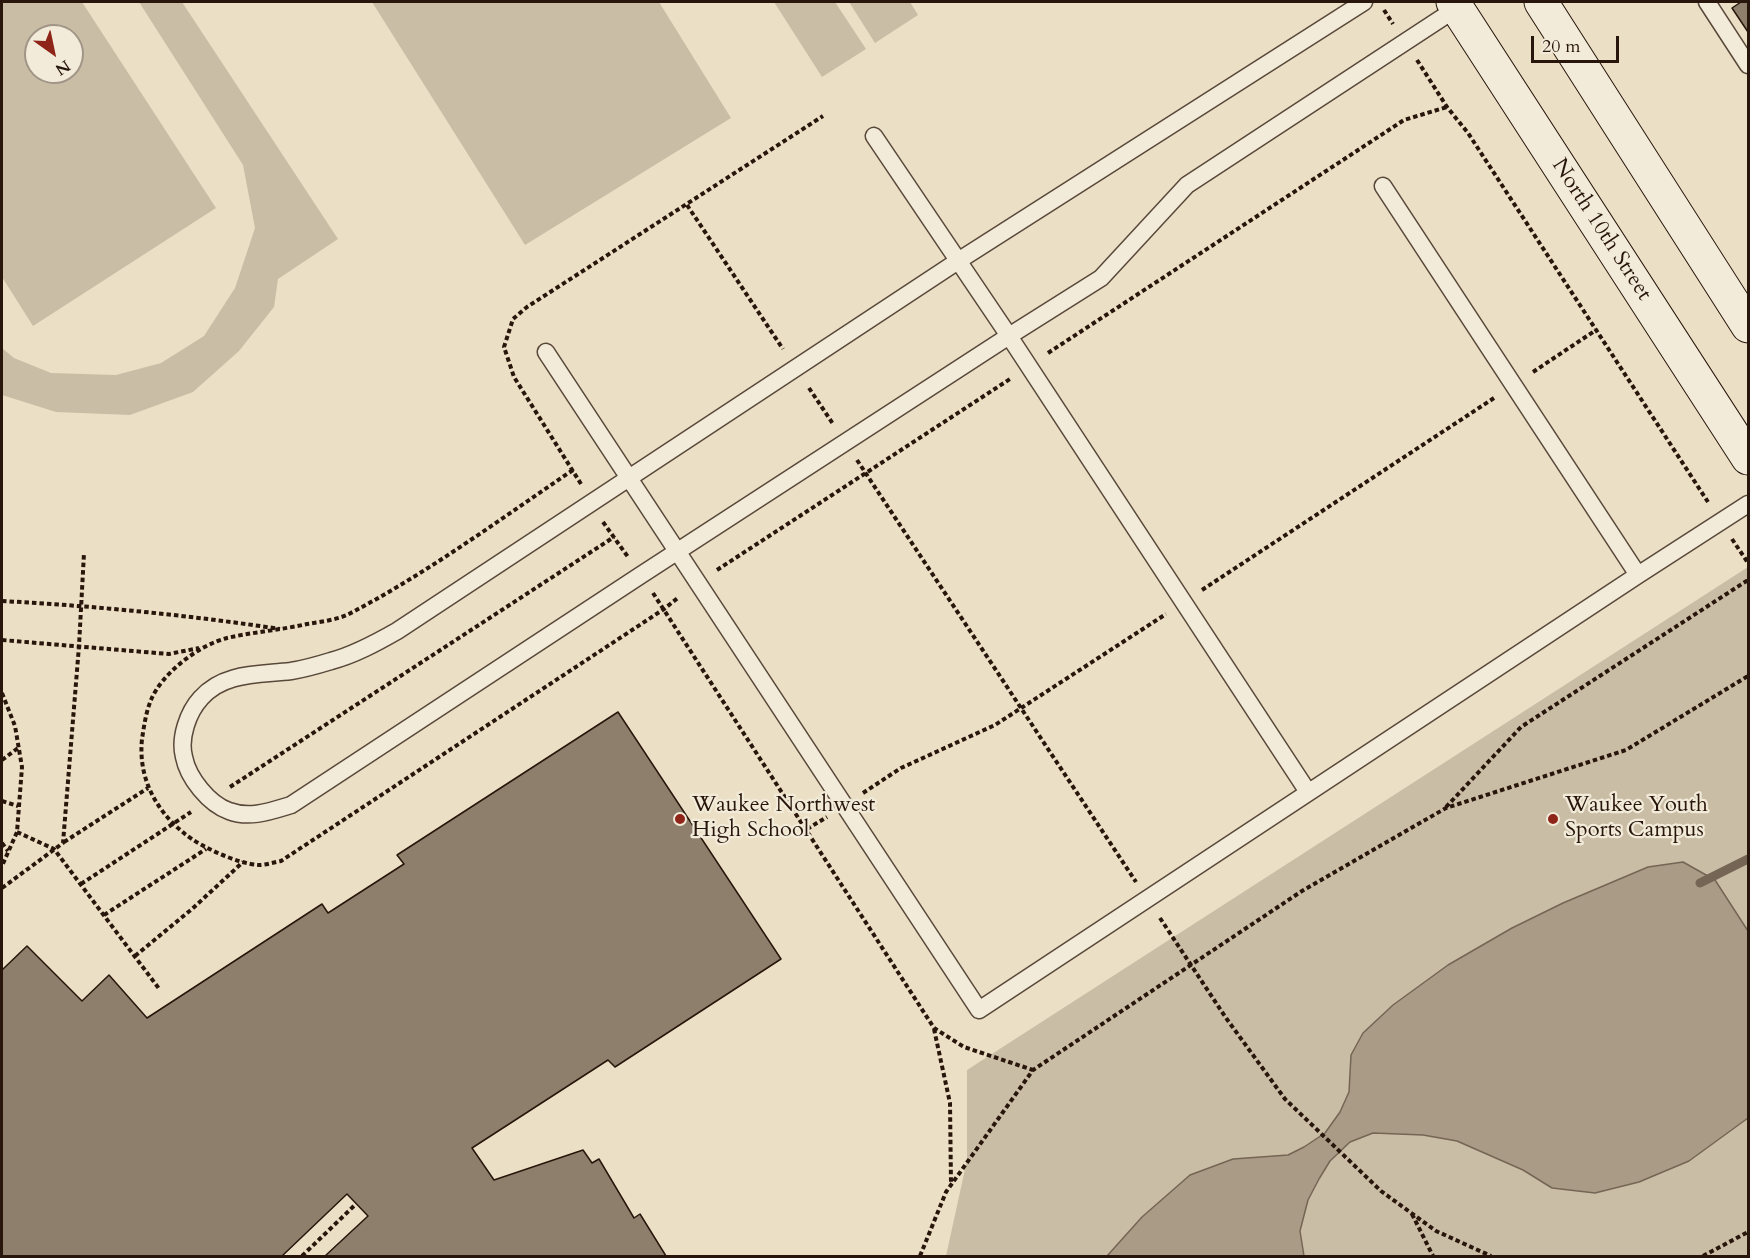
<!DOCTYPE html>
<style>
body{margin:0}
#map{position:relative;width:1750px;height:1258px;overflow:hidden;background:#ebe0c5;font-family:Cardo,serif}
canvas{display:block}
.frame{position:absolute;inset:0;border:3px solid #28150b;pointer-events:none}
.north{position:absolute;left:24px;top:24px;width:60px;height:60px;box-sizing:border-box;background:#f2ebd9;border:2px solid #a19587;border-radius:50%;rotate:147deg;font-size:16px;font-weight:700;line-height:24px;text-align:center;color:#28150b}
.north::after{content:'';display:block;margin:auto;width:21px;height:27px;background:#8f2418;clip-path:polygon(50% 0,100% 100%,50% 72%,0 100%)}
.scale{position:absolute;left:1531px;top:36px;width:88px;height:27px;box-sizing:border-box;border:3px solid #28150b;border-top:0;padding-left:8px;font-size:18px;line-height:21px;white-space:nowrap;color:#28150b;-webkit-text-stroke:4px #f2ebd9;paint-order:stroke}
</style>
<div id="map">
<canvas width="1750" height="1258"></canvas>
<div class="frame"></div>
<div class="north">N</div>
<div class="scale">20 m</div>
</div>
<script>
const ctx = document.querySelector('canvas').getContext('2d');
ctx.lineJoin = 'round';
function fill(path, color) {
  ctx.fillStyle = color;
  ctx.fill(path, 'evenodd');
}
function trace(path, color, width, dash) {
  ctx.strokeStyle = color;
  ctx.lineWidth = width;
  ctx.lineCap = dash ? 'butt' : 'round';
  ctx.setLineDash(dash || []);
  ctx.stroke(path);
}
function drawText(font, color, halo, rows, align = 'center') {
  ctx.font = font + ' Cardo,serif';
  ctx.lineWidth = 4.5;
  ctx.setLineDash([]);
  ctx.textBaseline = 'middle';
  ctx.strokeStyle = halo;
  ctx.fillStyle = color;
  for (const [text, x, y, turn = 0] of rows) {
    ctx.save();
    ctx.translate(x, y);
    ctx.rotate((+turn || 0) * Math.PI / 180);
    ctx.textAlign = isNaN(turn) ? turn : align;
    if (halo) ctx.strokeText(text, 0, 0);
    ctx.fillText(text, 0, 0);
    ctx.restore();
  }
}
fill(new Path2D(`
 M2,2H82L216,208L33,326L2,277ZM36,36H72V72H36Z
 M139,2H182L338,239L278,279L274,307L239,351L193,392L130,415L56,412L2,395V348L14,358L51,373L116,375L161,363L204,336L235,288L255,228L243,165Z
 M372,2H659L731,118L525,245Z
 M774,2H835L866,49L822,77Z
 M849,2H910L918,15L875,43Z
 M1748,567V1256H946L967,1160V1070Z`), '#cabda5');
const water = new Path2D(`
 M1683,862L1715,880L1748,931V1118L1689,1161L1639,1182L1595,1193L1552,1188L1523,1170L1457,1141L1423,1135L1373,1133L1350,1142L1330,1161L1319,1179L1308,1200L1300,1231L1304,1256H1107L1142,1217L1190,1175L1233,1159L1288,1155L1304,1147L1325,1133L1340,1112L1349,1092L1351,1055L1363,1033L1393,1005L1448,965L1512,928L1563,903L1648,867Z`);
fill(water, '#a99b86');
trace(water, '#756555', 1.5);
trace(new Path2D(`
 M1700,883L1748,859`), '#756555', 9);
const building = new Path2D(`
 M1741,2H1748V32L1732,8Z
 M618,712L781,959L615,1067L608,1060L472,1148L494,1180L583,1150L592,1163L599,1159L634,1218L640,1214L666,1256H325L368,1216L347,1194L282,1256H2V970L27,946L82,1001L109,975L147,1018L322,904L328,913L404,864L397,855Z`);
fill(building, '#8d7f6c');
trace(building, '#28150b', 1.5);
const lane = new Path2D(`
 M1364,2L958,261L397,631C376,643 354,655 331,661C318,665 304,669 291,671C259,675 224,672 201,698C188,712 179,738 184,757C188,778 209,804 229,811C250,819 271,811 291,805L641,575L1009,336L1101,278L1187,185L1457,8
 M1707,2L1748,65
 M874,136L1009,336L1308,792
 M1383,186L1638,575
 M546,352L979,1010L1638,575L1748,504`);
const secondary = new Path2D(`
 M1453,2L1748,458
 M1541,2L1748,326`);
trace(lane, '#59483a', 19);
trace(secondary, '#28150b', 35);
trace(new Path2D(`
 M1384,10L1393,24
 M1417,60L1447,107L1468,133L1708,502
 M687,205L783,349
 M1048,353L1404,120L1447,107
 M1533,372L1596,330
 M809,388L833,424
 M857,460L1136,882
 M573,470C499,520 426,574 347,615C335,620 320,622 307,624C281,630 253,632 227,638C199,645 162,673 151,700C146,712 144,726 142,739C138,777 155,810 185,834C201,847 238,864 259,865C266,865 275,862 281,861L664,609L679,597
 M581,484L514,377L504,347L513,319L527,307L823,116
 M603,522L628,557
 M1732,539L1748,563
 M717,570L1010,379
 M1202,590L1494,398
 M653,593L934,1028L964,1047L1033,1070
 M2,601C95,606 188,615 280,629
 M2,640L169,654L199,648
 M2,693L15,726L22,767L17,832L2,866
 M2,760L18,748
 M230,787L614,537
 M863,793L901,768L995,725L1166,614
 M2,801L18,806
 M1446,807L1521,727L1748,580
 M807,829L827,817
 M17,832L54,849L160,990
 M64,842L148,788
 M2,843L8,851
 M81,884L191,812
 M2,888L63,843L79,646L84,553
 M104,915L206,849
 M1160,918L1226,1018L1285,1099L1381,1191L1436,1231L1491,1256
 M135,956L192,909L243,862
 M934,1029L950,1103L951,1184
 M1412,1214L1433,1256
 M302,1256L356,1204
 M920,1256L946,1192L1033,1070L1302,891L1446,808L1626,750L1748,676
 M1703,1256L1748,1232`), '#28150b', 4, [4.5, 3]);
trace(lane, '#f2ebd9', 16);
trace(secondary, '#f2ebd9', 33);
for (const [x, y, r, color] of [
 [680,819,6,"#8f2418"],
 [1553,819,6,"#8f2418"]
]) {
  const dot = new Path2D();
  dot.arc(x, y, r, 0, 2 * Math.PI);
  ctx.fillStyle = color;
  ctx.fill(dot);
  trace(dot, '#f2ebd9', 2);
}
drawText('22px', '#28150b', '#f2ebd9', [
 ["North 10th Street",1601,230,57]
]);
drawText('22px', '#28150b', '#f2ebd9', [
 ["Waukee Northwest",692,806],
 ["High School",692,831],
 ["Waukee Youth",1565,806],
 ["Sports Campus",1565,831]
], 'left');
</script>
